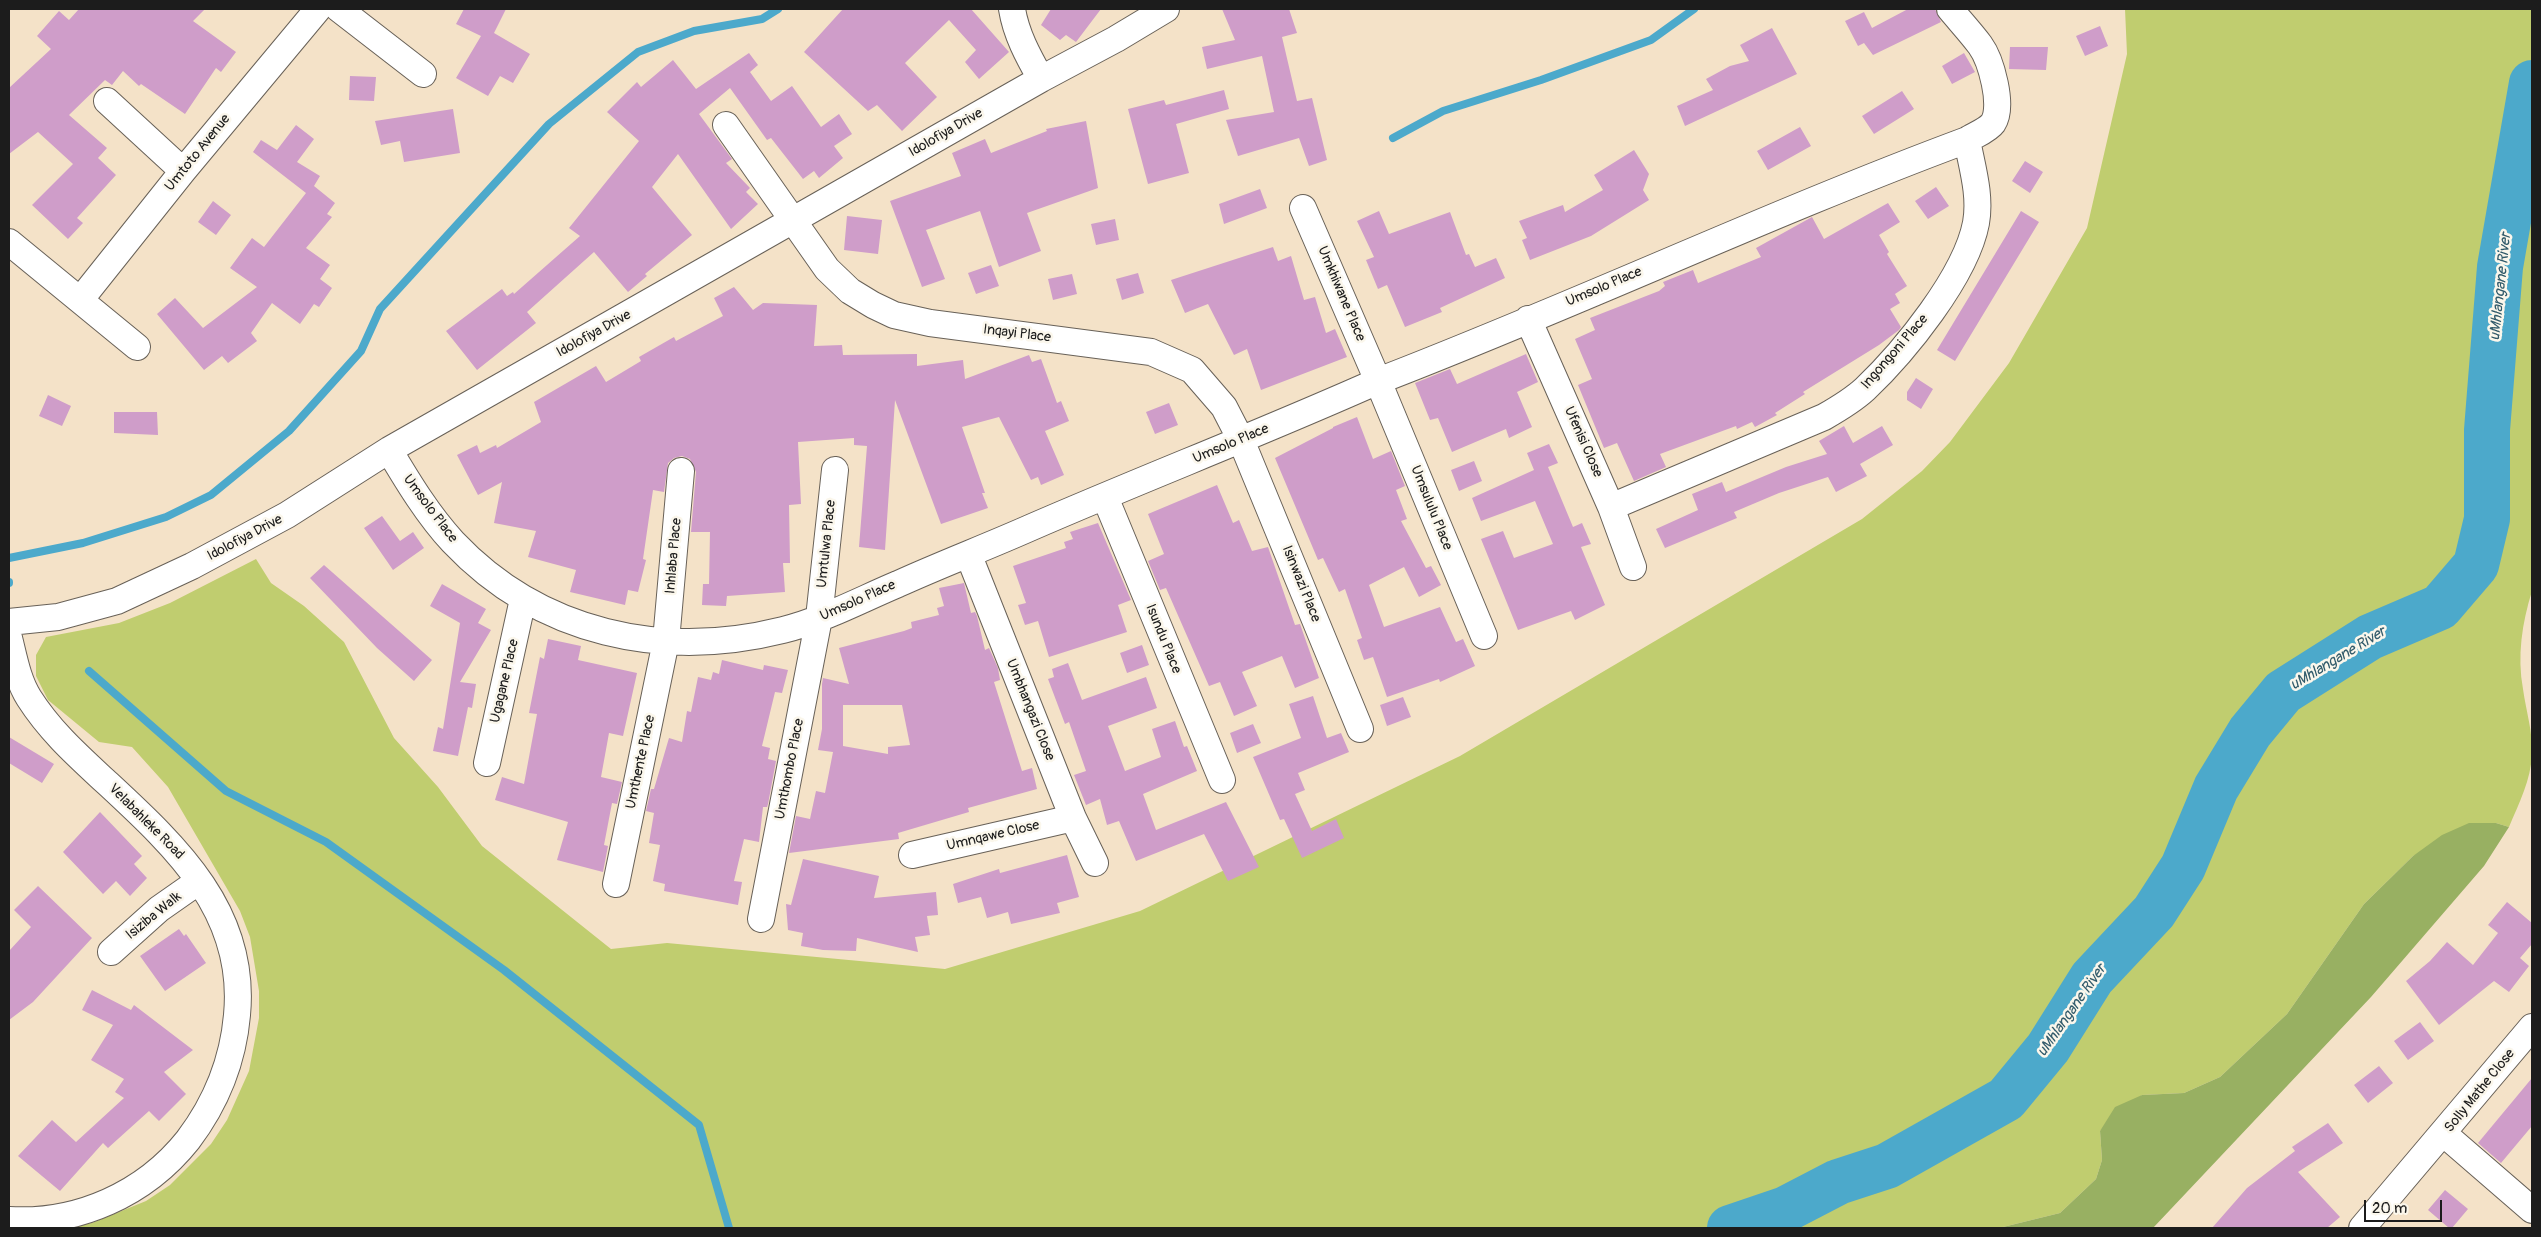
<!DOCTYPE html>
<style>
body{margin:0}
#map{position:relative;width:2541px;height:1237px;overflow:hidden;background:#f4e2c8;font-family:Pangolin,sans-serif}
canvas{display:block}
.frame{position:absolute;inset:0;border:10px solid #1c1c1c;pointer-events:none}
.scale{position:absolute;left:2364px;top:1200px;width:78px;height:22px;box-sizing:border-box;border:2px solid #1c1c1c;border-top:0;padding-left:6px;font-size:15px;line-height:18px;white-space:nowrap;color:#1c1c1c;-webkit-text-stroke:4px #fbf7ec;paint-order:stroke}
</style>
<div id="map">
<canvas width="2541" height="1237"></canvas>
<div class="frame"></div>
<div class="scale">20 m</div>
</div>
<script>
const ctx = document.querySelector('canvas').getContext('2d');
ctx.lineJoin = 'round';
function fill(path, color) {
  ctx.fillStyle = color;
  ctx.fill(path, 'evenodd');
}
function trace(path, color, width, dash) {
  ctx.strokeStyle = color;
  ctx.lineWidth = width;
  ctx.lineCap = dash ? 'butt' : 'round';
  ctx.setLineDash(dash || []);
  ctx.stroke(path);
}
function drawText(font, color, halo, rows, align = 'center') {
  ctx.font = font + ' Pangolin,sans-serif';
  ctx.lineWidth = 5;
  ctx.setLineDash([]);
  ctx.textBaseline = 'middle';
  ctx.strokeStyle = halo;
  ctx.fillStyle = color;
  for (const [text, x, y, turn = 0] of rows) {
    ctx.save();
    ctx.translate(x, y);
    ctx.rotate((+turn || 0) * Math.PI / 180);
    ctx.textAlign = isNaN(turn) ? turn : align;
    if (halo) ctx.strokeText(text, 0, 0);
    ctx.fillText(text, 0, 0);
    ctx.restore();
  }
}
fill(new Path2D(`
 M2125,9H2532V591C2522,623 2517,656 2523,689C2526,711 2533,732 2532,754C2531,780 2519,803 2509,827L2496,823L2413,856L2364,904L2287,1014L2220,1077L2184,1093L2142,1095L2100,1131L2102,1160L2096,1179L2060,1213L1999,1228H66L92,1223L146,1201L170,1185L211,1144L227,1120L249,1071L259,1018V991L250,937L240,911L168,787L132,747L99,742L48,700L36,676V655L46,637L119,623L170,603L256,559L271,583L304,606L344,642L394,738L438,787L482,846L611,949L667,943L945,969L1140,911L1460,756L1862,519L1922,471L1950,442L2009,363L2087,228L2127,54Z`), '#c0cd6f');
fill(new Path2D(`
 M2469,823H2496L2509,827L2484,866L2371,997L2153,1228H1999L2060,1213L2096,1179L2102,1160L2100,1131L2115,1107L2142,1095L2184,1093L2220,1077L2287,1014L2364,904L2413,856L2442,835Z`), '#98b062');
trace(new Path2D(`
 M1393,138L1443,111L1541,80L1651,40L1694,9
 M9,558L83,543L166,517L211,495L289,431L361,351L380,309L549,124L638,52L694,31L762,19L778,9
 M9,582V583
 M89,671L226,791L326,842L504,970L699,1125L729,1228`), '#4ca9cb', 8);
trace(new Path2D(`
 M1730,1228L1786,1209L1838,1182L1887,1166L2006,1099L2048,1048L2092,978L2154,912L2183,867L2216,788L2250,732L2283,692L2370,637L2440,607L2476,565L2487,519V430L2500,267L2532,83`), '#4ca9cb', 46);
fill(new Path2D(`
 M79,9H205L193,21L236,52L221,72L216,68L185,114L141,84L139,86L123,71L112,85L105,80L69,115L107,148L98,158L116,175L77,218L83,223L68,239L32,205L73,164L38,132L9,154V88L51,49L37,36L59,11L69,20Z
 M464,9H506L494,33L530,54L513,83L500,76L488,96L456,78L481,36L456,24Z
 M843,9H971L1009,52L979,79L965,62L976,50L949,20L905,63L937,97L902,131L877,105L868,111L804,52Z
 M1051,9H1101L1076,42L1066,35L1060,40L1041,25Z
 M1222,9H1289L1297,33L1282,37L1297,101L1312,98L1327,160L1309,166L1299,138L1238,156L1226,120L1274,112L1262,56L1207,69L1202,47L1235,40Z
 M1908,9H1935L1941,22L1873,55L1864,43L1858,46L1845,21L1864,12L1872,28Z
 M2100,26L2108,46L2085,56L2076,36Z
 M1772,28L1797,74L1685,126L1677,106L1713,90L1706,79L1730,66L1749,61L1740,45Z
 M2010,47H2048L2046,70L2009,69Z
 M749,53L758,65L750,72L771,101L792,86L821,127L839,114L852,134L834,146L843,158L819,178L814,171L803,179L771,138L767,140L730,88L699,114L732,159L726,163L750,188L746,192L758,204L731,229L678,154L652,187L692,235L645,274L647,276L628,292L594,252L527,312L536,323L477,370L446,331L502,289L507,296L513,292L514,294L580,236L569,228L639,141L607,112L637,82L641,87L673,60L696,89Z
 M1964,53L1975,72L1952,84L1942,66Z
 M350,76L376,77L374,101L349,100Z
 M1224,90L1229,109L1176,124L1189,173L1148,184L1128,109L1164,100L1166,105Z
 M1902,91L1914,109L1874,134L1862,116Z
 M453,109L460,153L404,162L400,141L381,145L375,121Z
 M1086,121L1098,188L1027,213L1041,251L999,267L980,211L926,230L945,279L922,287L890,201L961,176L952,153L985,139L991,153L1047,131L1046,129Z
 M296,125L314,139L297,162L320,176L314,186L335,203L327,214L332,217L306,248L330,265L320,279L332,288L319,307L314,304L300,324L272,303L251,333L257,341L228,363L222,356L204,370L157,314L175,298L203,328L257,287L230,268L252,238L264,247L306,193L253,152L261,140L277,150Z
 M1800,127L1811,146L1768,170L1757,151Z
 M1634,150L1649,174L1643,190L1649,200L1591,236L1530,260L1522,240L1527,238L1519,221L1563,205L1565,212L1603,190L1594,175Z
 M2025,161L2043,172L2030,193L2012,181Z
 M1936,187L1949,206L1928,219L1915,201Z
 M1260,189L1267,208L1224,224L1219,204Z
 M213,201L231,215L216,235L198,222Z
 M1888,203L1900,222L1879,235L1889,252L1887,254L1907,286L1895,294L1900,303L1890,309L1901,327L1899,330L1879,345L1803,392L1805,394L1775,413L1777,415L1755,427L1752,422L1737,429L1736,426L1660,454L1666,467L1634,481L1617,443L1604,448L1578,385L1592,379L1575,339L1595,330L1590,318L1659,291L1665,286L1663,282L1693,270L1698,283L1761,257L1756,248L1812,217L1824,239Z
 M1379,211L1389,234L1450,212L1466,255L1469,254L1475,267L1496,258L1505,278L1440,308L1442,312L1405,327L1387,285L1378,289L1366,260L1374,257L1357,221Z
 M2021,211L2039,222L1955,361L1937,350Z
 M847,216L882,220L878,254L844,250Z
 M1115,219L1119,240L1096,245L1091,224Z
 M1273,247L1278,261L1291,256L1304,300L1315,297L1326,333L1335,329L1347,357L1261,390L1247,349L1234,355L1208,304L1185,313L1171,280Z
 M991,265L999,286L976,294L968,273Z
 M1138,273L1144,293L1122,300L1116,279Z
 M1072,274L1077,294L1053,300L1048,279Z
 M734,287L753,310L763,303L817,305L814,346L842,345L843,355L917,354V366L963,360L965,379L1029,355L1032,362L1041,359L1057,403L1061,401L1069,421L1045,431L1064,475L1041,485L1038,477L1031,480L999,417L962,427L985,493H982L988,508L941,524L895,400L885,550L859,547L867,446L854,445V438L798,442L801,504L789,505L790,563H783L785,592L727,596L726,606L702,605L703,584H709L710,532H691L696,472L690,459L682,456L674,458L668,463L664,492L653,490L643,559L646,560L638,592L628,590L625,605L570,592L576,570L528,557L536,531L494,523L502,482L478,495L457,455L477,445L480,453L496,445L497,448L541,422L534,402L596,366L606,382L641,361L639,357L674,337L676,341L723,316L714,298Z
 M1526,354L1538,382L1517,392L1532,427L1509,438L1506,429L1452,452L1438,418L1430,420L1415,383L1450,369L1457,384Z
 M1916,378L1933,389L1921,409L1907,400V392Z
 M48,395L71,406L62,426L39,416Z
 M1169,403L1178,425L1155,434L1146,412Z
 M114,412H157L158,435L114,433Z
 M1357,417L1373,459L1391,451L1405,486L1396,490L1407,519L1401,521L1426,568L1431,566L1441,585L1419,597L1404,567L1369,585L1384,627L1440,607L1456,642L1463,639L1475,666L1440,682L1439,679L1387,697L1373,657L1364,660L1357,640L1362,638L1345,589L1339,592L1323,558L1318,560L1275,458L1333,428V427Z
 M1844,426L1853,443L1882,426L1893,445L1860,464L1867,476L1836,492L1828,477L1779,493L1734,512L1737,518L1665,548L1656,529L1698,510L1692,494L1722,482L1726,492L1786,467L1827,454L1819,441Z
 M1549,444L1558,463L1548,467L1573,527L1582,523L1591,544L1581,547L1605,605L1575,620L1571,611L1518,630L1481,539L1503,531L1514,558L1553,544L1535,501L1481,521L1472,498L1534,470L1527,453Z
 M1474,461L1482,481L1459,491L1451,470Z
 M1217,485L1233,523L1239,520L1252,551L1268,547L1295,625L1300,624L1319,678L1295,688L1282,656L1242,672L1257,706L1234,716L1220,682L1209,686L1166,588L1160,590L1148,561L1164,554L1148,514Z
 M382,516L400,541L413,532L424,548L393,570L364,528Z
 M1098,523L1131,600L1118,605L1127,632L1049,657L1038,621L1025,625L1018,605L1026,603L1013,566L1066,548L1064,542L1073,539L1070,532Z
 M324,565L432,660L414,681L377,648L310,578Z
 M964,583L971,613L975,612L977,616L985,650L989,648L998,668L1000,680L994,682L1022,771L1032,768L1037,789L968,808L969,812L898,833L899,839L789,853L796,816L810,819L816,791L825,793L833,752L818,750L822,729V684L823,678L849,684L839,648L904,631L912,628L911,622L939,615L937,608L944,606L939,588ZM843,705H902L910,745L888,747V754L843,746Z
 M442,584L486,609L478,623L491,630L460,682L476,684L472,708L468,707L458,756L433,751L438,727L443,729L460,623L430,606Z
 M548,639L581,646L578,660L637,673L623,736L609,733L601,777L622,782L617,804L612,803L604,845L608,846L603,872L557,860L568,822L495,800L502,777L524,784L537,714L529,713L540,657L544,659Z
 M1142,645L1149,665L1127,673L1120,653Z
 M722,660L763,670L764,665L788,670L782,693L775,692L762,746L770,748L768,759L776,761L768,804L767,807H763L759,842L744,839L734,881L742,882L738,905L664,891L665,884L653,881L660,845L649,843L654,813L646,811L651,789H654L669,738L682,742L687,711L691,712L698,677L711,680L713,672L719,674Z
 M1068,663L1082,700L1146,677L1157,708L1108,726L1125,771L1161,757L1152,729L1175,721L1184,747L1187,746L1197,771L1143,794L1156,830L1226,802L1259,867L1228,881L1204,834L1136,861L1119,821L1107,825L1100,799L1086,805L1074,775L1086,771L1069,722L1065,724L1048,679L1054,677L1052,669Z
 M1313,696L1327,738L1341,733L1349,752L1298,773L1305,790L1295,794L1312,831L1336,819L1344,838L1302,858L1284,819L1280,820L1253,757L1301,738L1289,704Z
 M1403,697L1411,717L1387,726L1380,705Z
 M1253,724L1261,743L1237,753L1230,733Z
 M9,737L54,764L42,783L9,763Z
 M100,812L142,856L134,864L147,878L130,896L116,881L103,894L63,852Z
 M1067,855L1079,897L1057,903L1060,913L1011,924L1008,912L987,918L981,897L958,903L953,884L999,869L1000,873Z
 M803,859L879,876L874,898L936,892L938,915L927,916L930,935L915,937L918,952L857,938L856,951L823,950L801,946L803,933L788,930L786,904L791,905Z
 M38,886L92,938L33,1002L9,1020V951L31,927L14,910Z
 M2507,902L2532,923V944L2520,958L2529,966L2509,992L2494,981L2439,1025L2406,981L2430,961L2447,942L2473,965L2498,933L2488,925Z
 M179,929L184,936L186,934L206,963L165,991L140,956Z
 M92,990L131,1010L134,1005L193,1050L164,1072L186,1094L159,1121L149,1111L108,1148L103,1143L60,1191L18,1156L52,1120L76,1142L124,1098L115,1092L124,1079L91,1060L113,1025L82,1010Z
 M2420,1022L2434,1041L2408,1060L2394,1041Z
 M2379,1066L2393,1083L2368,1103L2354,1085Z
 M2532,1078V1126L2501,1163L2478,1143Z
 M2328,1123L2343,1143L2298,1172L2340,1217L2327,1228H2212L2247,1188L2295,1151L2292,1147Z
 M2445,1190L2468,1209L2452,1228H2449L2428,1210Z`), '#cf9dc9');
const street = new Path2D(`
 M339,9L423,74
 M1012,9C1016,34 1028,56 1041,79
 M107,101L183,171
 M726,125L827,269L850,291L873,305L894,315L930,323L1151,352L1192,370L1224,407L1241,440L1360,729
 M1303,208L1378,381L1484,636
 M9,242L137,347
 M81,299L183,171L318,9
 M1528,319L1611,507L1633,567
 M389,450C408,482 428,515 453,542C540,634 663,660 783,630C823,620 860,600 898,584C942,564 987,547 1032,527C1147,477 1264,432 1378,381C1576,305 1768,214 1967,140C1975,135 1988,130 1993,123C2004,106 1991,60 1980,45C1971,33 1960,21 1950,9
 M1105,497L1222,780
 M1611,507L1824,417C1838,409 1852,401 1865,389C1904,352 1966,276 1976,223C1981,195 1972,167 1967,140
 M969,556L1073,818L1095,863
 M9,622L58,617L117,601L192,566L287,515L389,450L1041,79L1116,39L1166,9
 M9,638C14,658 18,681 29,698C50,731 77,755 105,781C175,846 247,911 237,1015C233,1061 216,1103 188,1140C145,1194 78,1224 9,1220
 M487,763L523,599
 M912,855L1073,818
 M616,884L666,641L681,471
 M761,919L819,618L835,470
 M111,952L159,909L199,881
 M2443,1133L2532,1210
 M2362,1228L2532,1027`);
trace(street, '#686158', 28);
trace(street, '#fff', 26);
drawText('14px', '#1c1c1c', '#fbf7ec', [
 ["Idolofiya Drive",946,133,-30],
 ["Umtoto Avenue",198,153,-51],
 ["Umsolo Place",1604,287,-23],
 ["Umkhiwane Place",1341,294,67],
 ["Idolofiya Drive",594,334,-29],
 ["Inqayi Place",1017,334,7],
 ["Ingongoni Place",1895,352,-49],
 ["Ufenisi Close",1583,442,66],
 ["Umsolo Place",1231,444,-23],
 ["Umsululu Place",1431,508,68],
 ["Umsolo Place",430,509,53],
 ["Idolofiya Drive",245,538,-28],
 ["Umtulwa Place",827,544,-84],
 ["Inhlaba Place",674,556,-85],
 ["Isinwazi Place",1301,584,68],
 ["Umsolo Place",858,601,-24],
 ["Isundu Place",1163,639,68],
 ["Ugagane Place",505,681,-77],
 ["Umbhangazi Close",1030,710,68],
 ["Umthente Place",641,762,-78],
 ["Umthombo Place",790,769,-79],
 ["Velabahleke Road",146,822,45],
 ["Umnqawe Close",993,836,-13],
 ["Isiziba Walk",154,916,-39],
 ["Solly Mathe Close",2480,1091,-51]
]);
drawText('italic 15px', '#325b6b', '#fbf7ec', [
 ["uMhlangane River",2501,287,-84],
 ["uMhlangane River",2338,659,-31],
 ["uMhlangane River",2072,1011,-55]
]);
</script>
